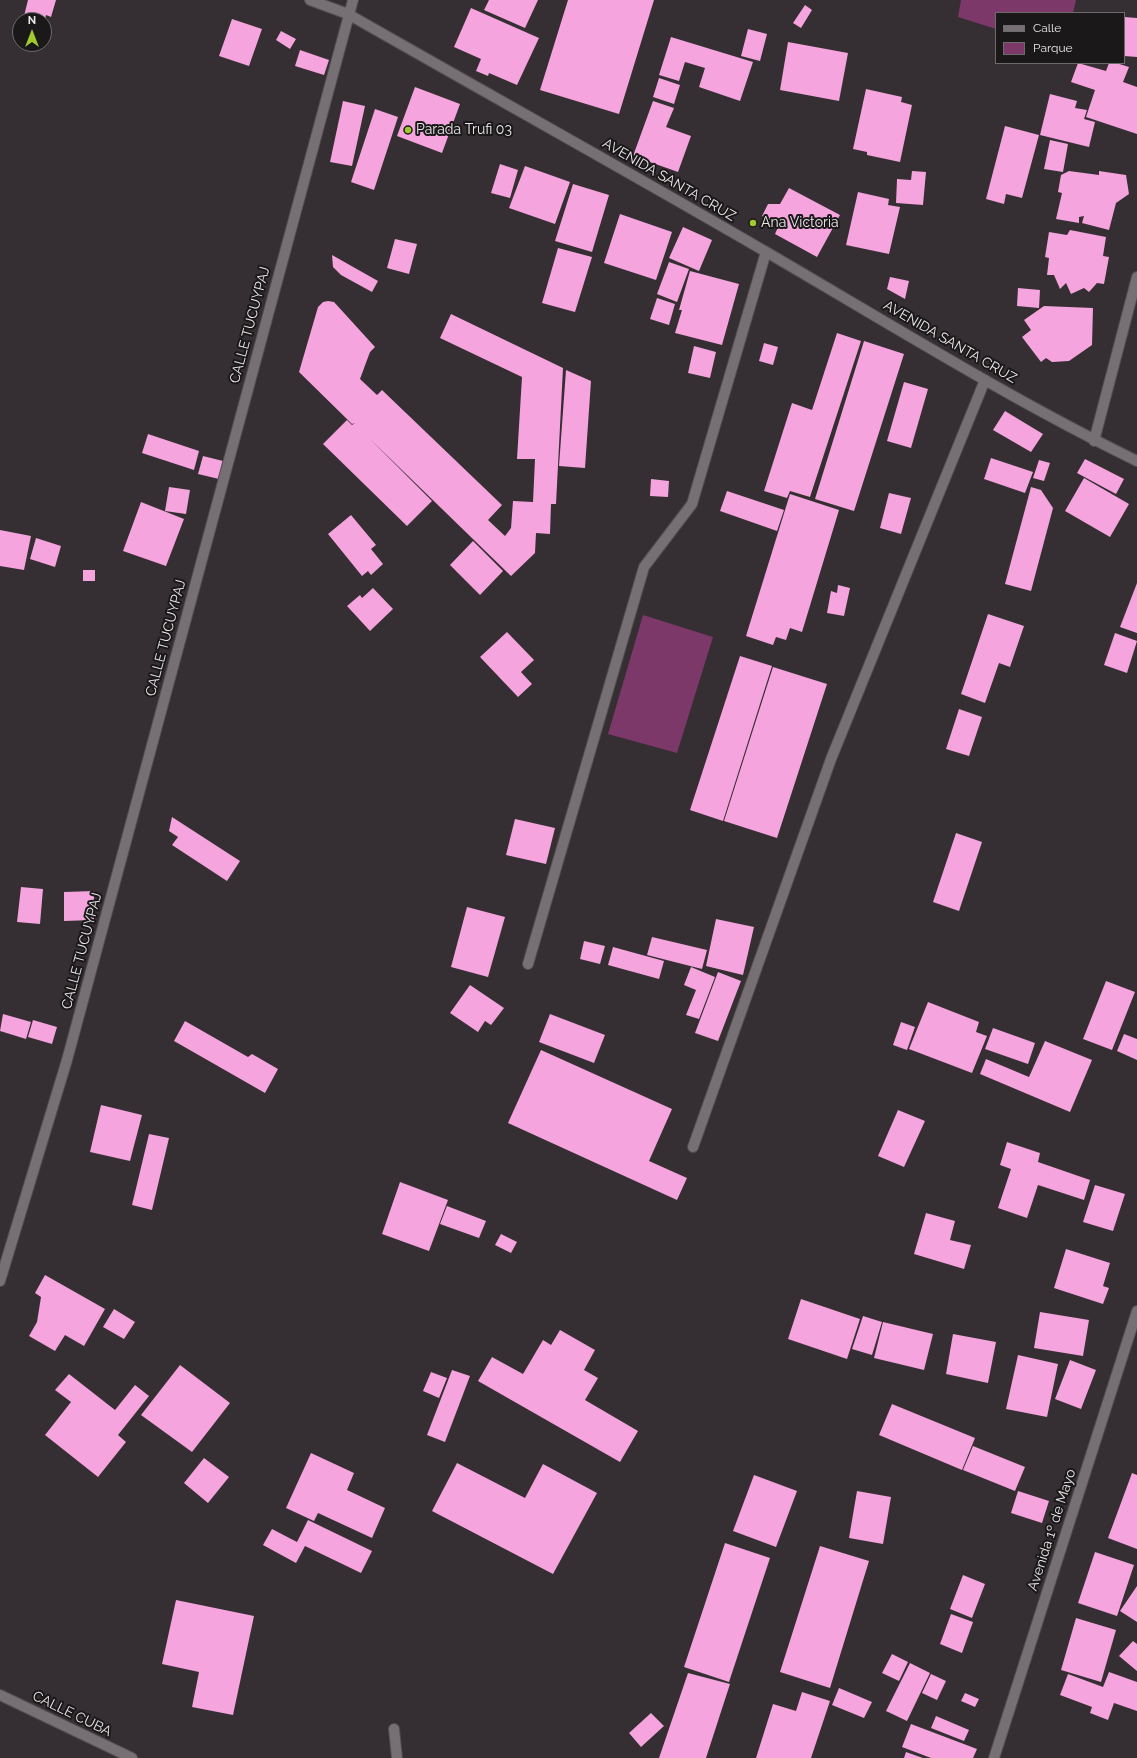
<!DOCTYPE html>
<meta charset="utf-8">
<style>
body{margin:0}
#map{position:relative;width:1137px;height:1758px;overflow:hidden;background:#352e33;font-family:Raleway,sans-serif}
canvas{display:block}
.legend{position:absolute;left:995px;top:12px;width:130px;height:52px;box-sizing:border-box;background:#1a1819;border:1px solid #6e6b6d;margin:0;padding:5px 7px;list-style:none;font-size:12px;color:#ebe7ea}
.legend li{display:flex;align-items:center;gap:8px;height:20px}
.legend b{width:20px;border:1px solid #6e6b6d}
.north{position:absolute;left:12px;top:12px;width:40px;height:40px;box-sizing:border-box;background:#1a1819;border:1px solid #6e6b6d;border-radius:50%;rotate:0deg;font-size:11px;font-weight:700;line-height:16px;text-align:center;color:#ebe7ea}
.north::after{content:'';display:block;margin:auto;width:14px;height:18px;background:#9eca2e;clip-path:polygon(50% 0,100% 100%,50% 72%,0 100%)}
</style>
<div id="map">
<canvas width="1137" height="1758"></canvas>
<ul class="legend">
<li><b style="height:5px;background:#766f74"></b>Calle</li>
<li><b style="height:11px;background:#7b3869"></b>Parque</li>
</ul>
<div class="north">N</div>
</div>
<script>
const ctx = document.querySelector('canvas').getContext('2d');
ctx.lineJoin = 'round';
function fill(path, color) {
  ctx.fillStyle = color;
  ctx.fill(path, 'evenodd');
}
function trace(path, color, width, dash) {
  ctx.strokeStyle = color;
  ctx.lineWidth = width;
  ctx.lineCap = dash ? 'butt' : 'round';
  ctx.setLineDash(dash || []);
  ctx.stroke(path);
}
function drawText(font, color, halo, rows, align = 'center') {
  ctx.font = font + ' Raleway,sans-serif';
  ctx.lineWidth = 4;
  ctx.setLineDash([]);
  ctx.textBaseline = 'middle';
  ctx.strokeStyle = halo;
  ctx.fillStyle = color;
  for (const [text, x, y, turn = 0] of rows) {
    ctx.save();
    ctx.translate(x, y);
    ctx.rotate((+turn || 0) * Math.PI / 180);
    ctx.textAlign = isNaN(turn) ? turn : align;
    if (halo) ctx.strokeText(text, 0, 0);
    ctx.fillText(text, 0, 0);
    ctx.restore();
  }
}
fill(new Path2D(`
 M961,0H1076L1073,13H996V29L958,17Z
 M643,615L713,637L677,753L608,734Z`), '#7b3869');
fill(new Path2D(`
 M28,0H56L51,17L46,15L45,20H23Z
 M489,0H538L525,28L484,10Z
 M568,0H654L619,114L540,90Z
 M805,5L812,10L801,28L793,23Z
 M471,8L539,38L517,85L489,73L488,76L476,71L481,59L454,47Z
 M1124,17L1137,18V57L1124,56Z
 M232,19L262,29L249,66L219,56Z
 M748,29L767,34L760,61L741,56Z
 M281,31L296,39L290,49L276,40Z
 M671,37L753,62L740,101L699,87L705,68L685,62L679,81L659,75Z
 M788,42L848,53L839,101L780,90Z
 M300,50L329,60L324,75L295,66Z
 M1078,63L1106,71L1109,63H1116L1129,67L1123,82L1137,87V134L1086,117L1095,90L1071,82Z
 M659,78L680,85L674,104L653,97Z
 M415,87L460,104L442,153L397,136Z
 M866,89L902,97L901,102L912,105L900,162L867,155V152L853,149Z
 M1050,94L1077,101L1075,108L1087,110L1084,119L1095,122L1089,147L1040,135Z
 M343,101L365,106L352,166L330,162Z
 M653,101L674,108L666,127L691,136L678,172L633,156Z
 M375,109L398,117L374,190L351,182Z
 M1005,126L1039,135L1022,198L1006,194L1004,204L986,199Z
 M1050,140L1068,144L1063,172L1044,169Z
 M500,164L518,170L510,198L491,193Z
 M525,166L570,182L555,224L509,208Z
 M912,171L926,172L923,205L896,203L897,179L911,180Z
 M1069,171L1099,175V171L1126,175L1129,194L1116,203L1109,230L1082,223L1084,216L1079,217V223L1056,219L1062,193L1058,192L1061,175Z
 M573,184L609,195L592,252L555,241Z
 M789,188L840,215L817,257L775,234L779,225L762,216L768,204H780Z
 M858,192L889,199L888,205L900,207L889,254L846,245Z
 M620,214L672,232L656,280L604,263Z
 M683,227L712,240L699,271L669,258Z
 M1070,230L1106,237L1103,256L1109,257L1104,284L1097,283L1089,292L1084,288L1071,294L1066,283L1060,289L1054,275H1047L1049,258L1045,257L1049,232L1067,235Z
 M395,239L417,244L409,274L387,268Z
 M558,248L592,257L575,312L542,303Z
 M332,255L378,281L372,292L341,275L333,267Z
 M669,262L689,269L677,302L657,294Z
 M690,271L739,284L722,345L675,333L682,310H679Z
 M890,277L909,281L905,299L887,289Z
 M1018,288L1040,290L1039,308L1017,306Z
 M657,298L675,304L669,325L650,319Z
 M328,301L334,302L375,347L370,352L360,379L377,395L382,390L502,505L488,520L505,536L511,528L513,501L533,502L535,459H517L522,377L440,338L451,314L563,368L556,504H551L550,534L536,533L535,553L511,576L369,438L432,501L407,526L323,444L347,420L352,425L355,423L352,424L299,372L318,307L323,302Z
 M1044,306L1093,308L1092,345L1069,361L1052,362L1046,358L1041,362L1022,337L1031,330L1024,320Z
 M837,333L861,341L810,497L790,491L787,498L764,491L792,403L812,410Z
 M864,341L904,354L854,511L815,499Z
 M764,343L778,347L773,365L759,361Z
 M694,346L716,352L710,378L688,373Z
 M566,370L591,381L585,468L559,466Z
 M904,382L928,389L911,448L887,441Z
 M1005,411L1043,434L1031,452L993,430Z
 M148,434L199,451L194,470L142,453Z
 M203,456L223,461L219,479L198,474Z
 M991,458L1033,472L1025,493L984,479Z
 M1085,459L1124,479L1116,494L1077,473Z
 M1039,460L1050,463L1044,481L1033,478Z
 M1084,478L1129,504L1110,537L1065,511Z
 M651,479L669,481L668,497L650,496Z
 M169,487L190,490L186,514L165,511Z
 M1031,487L1041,490L1053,508L1031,591L1005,584Z
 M727,491L784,510L777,531L720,511Z
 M889,493L911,498L901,534L880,528Z
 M790,494L839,510L802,632L790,628L786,640L776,637L773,645L746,636Z
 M141,502L184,519L166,566L123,551Z
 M351,515L376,545L371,549L383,564L371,575L368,571L362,576L328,534Z
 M0,530L31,536L24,570L0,566Z
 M36,538L61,546L55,567L30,559Z
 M473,541L503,571L480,595L450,565Z
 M83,570H95V581H83Z
 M1137,583V633L1120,627Z
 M838,585L850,588L844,616L827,613L831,591L837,593Z
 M373,588L393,609L370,631L347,606L360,595L362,598Z
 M988,614L1024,626L1010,667L999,663L985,703L961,694Z
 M507,632L534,660L521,672L532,684L518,697L480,657Z
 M1115,633L1137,641L1127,673L1104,665Z
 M740,656L772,666L723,821L690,810Z
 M773,667L827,684L777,838L724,821Z
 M959,709L982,717L969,756L946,749Z
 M172,817L240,861L227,881L172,845L178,837L169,831Z
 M515,819L555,828L546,864L506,855Z
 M956,833L982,842L959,911L933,902Z
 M21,887L43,889L40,924L17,922Z
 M94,891V920L64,921V892Z
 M467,907L505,917L488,977L451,967Z
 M716,919L754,927L743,975L706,966Z
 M652,937L707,950L702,969L647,955Z
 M584,941L605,946L600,964L580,959Z
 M613,947L664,961L659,979L608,965Z
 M691,967L715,977L699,1019L686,1015L696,990L684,985Z
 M718,972L741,981L718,1041L695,1033Z
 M1106,981L1135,992L1112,1050L1083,1039Z
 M470,985L504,1008L491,1025L485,1021L478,1032L450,1013Z
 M928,1002L979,1022L976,1032L987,1036L972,1073L909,1049Z
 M3,1014L31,1022L26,1039L0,1031Z
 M550,1014L605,1035L594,1063L539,1042Z
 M33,1020L57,1027L52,1044L28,1037Z
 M185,1021L248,1057L252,1054L278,1069L265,1093L174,1041Z
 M901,1022L915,1027L907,1050L893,1045Z
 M993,1028L1035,1043L1028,1064L985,1049Z
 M1124,1034L1137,1039V1060L1117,1051Z
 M1045,1041L1092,1060L1070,1112L980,1074L986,1059L1029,1077Z
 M541,1050L672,1109L649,1161L687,1178L677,1200L508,1123Z
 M101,1105L142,1115L130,1161L90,1152Z
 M898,1110L925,1121L904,1167L878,1156Z
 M149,1134L169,1138L152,1210L132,1205Z
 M1007,1142L1040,1153L1038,1162L1090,1180L1084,1200L1038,1185L1027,1218L998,1208L1011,1169L1000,1165Z
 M400,1182L448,1200L429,1251L382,1234Z
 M1095,1185L1125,1194L1113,1231L1083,1222Z
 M447,1206L486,1221L479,1238L440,1224Z
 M926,1213L955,1221L950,1240L971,1245L964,1269L914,1254Z
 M501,1234L517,1242L511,1253L495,1245Z
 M1066,1249L1110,1263L1103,1286L1109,1288L1103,1304L1054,1288Z
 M45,1275L105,1309L84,1346L65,1335L55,1351L29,1336L37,1322L41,1297L35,1293Z
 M801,1299L860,1319L847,1359L788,1339Z
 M114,1309L135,1322L124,1339L103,1327Z
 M1040,1312L1089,1320L1083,1356L1034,1348Z
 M863,1316L882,1322L872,1355L852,1349Z
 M883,1322L933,1334L924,1370L874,1358Z
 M560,1330L595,1350L584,1370L598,1378L585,1400L638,1431L620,1462L478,1381L492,1357L523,1374L543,1340L551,1345Z
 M953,1334L996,1342L988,1383L946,1374Z
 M1018,1355L1058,1364L1047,1417L1006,1409Z
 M1070,1360L1096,1370L1081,1409L1055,1399Z
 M180,1365L230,1403L192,1452L141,1415Z
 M452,1370L470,1376L445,1442L427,1435Z
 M431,1372L447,1378L439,1398L423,1391Z
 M69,1374L115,1410L135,1385L149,1396L118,1435L126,1442L98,1477L45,1435L71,1402L55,1390Z
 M892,1404L975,1438L962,1470L879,1435Z
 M973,1446L1025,1467L1015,1491L963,1470Z
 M311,1453L354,1473L347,1490L385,1508L372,1538L318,1513L314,1521L286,1508Z
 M204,1458L229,1477L208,1503L184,1483Z
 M457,1463L525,1498L543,1464L597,1493L553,1574L432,1511Z
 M1132,1473L1137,1475V1549L1108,1538Z
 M754,1475L797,1491L776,1547L733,1531Z
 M857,1491L891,1497L883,1544L849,1538Z
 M1018,1491L1049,1501L1042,1523L1011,1513Z
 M308,1520L372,1551L361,1573L305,1546L296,1563L263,1545L272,1529L297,1542Z
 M725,1543L770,1558L729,1682L684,1667Z
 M820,1546L869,1561L830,1688L780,1672Z
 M1095,1552L1134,1565L1117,1616L1078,1603Z
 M963,1575L985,1584L972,1618L950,1609Z
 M1137,1586V1622L1120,1611Z
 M176,1600L254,1616L233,1715L192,1707L199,1672L162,1664Z
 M951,1614L973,1622L962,1653L940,1644Z
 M1076,1618L1116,1630L1101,1682L1061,1670Z
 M1133,1641L1137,1644V1671L1119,1656Z
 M892,1654L908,1662L899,1681L882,1673Z
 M910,1663L930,1673L907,1721L886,1711Z
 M1109,1672L1137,1682V1711L1114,1703L1108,1720L1090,1713L1092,1707L1060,1695L1068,1674L1103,1687Z
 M688,1673L730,1684L706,1758H659Z
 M931,1674L946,1681L937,1700L922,1693Z
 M839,1688L872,1702L864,1718L832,1705Z
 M802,1692L830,1701L811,1758H756L773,1704L796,1711Z
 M965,1693L979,1699L975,1707L961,1701Z
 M651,1713L664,1726L641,1747L629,1733Z
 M936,1716L969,1730L964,1741L931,1728Z
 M911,1724L977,1749L973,1758H931L902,1747Z
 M906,1752L923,1758H904Z`), '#f5a4dd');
const service = new Path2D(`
 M528,964L644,567L692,504L766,252
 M693,1147L831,759L985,380
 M394,1729L397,1758`);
const minor = new Path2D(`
 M310,0L348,14C488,94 629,172 768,253C890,324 1010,399 1137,461
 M1094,441L1137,277
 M0,1281L67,1060L353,0
 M0,1695L132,1758`);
const secondary = new Path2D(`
 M994,1758L1137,1311`);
trace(service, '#524d50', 12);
trace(minor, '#524d50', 12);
trace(secondary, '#524d50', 12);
trace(service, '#766f74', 10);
trace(minor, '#766f74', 10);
trace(secondary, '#766f74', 10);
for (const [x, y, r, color] of [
 [408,130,4,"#9eca2e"],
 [753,223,4,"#9eca2e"]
]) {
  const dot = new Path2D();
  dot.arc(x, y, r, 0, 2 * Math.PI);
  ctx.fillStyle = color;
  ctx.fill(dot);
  trace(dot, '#1a1819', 1.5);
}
drawText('14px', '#ebe7ea', '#1a1819', [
 ["Parada Trufi 03",416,130],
 ["Ana Victoria",761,223]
], 'left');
drawText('14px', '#ebe7ea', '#1a1819', [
 ["AVENIDA SANTA CRUZ",669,180,30],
 ["CALLE TUCUYPAJ",250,325,-75],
 ["AVENIDA SANTA CRUZ",950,342,30],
 ["CALLE TUCUYPAJ",166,638,-75],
 ["CALLE TUCUYPAJ",82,951,-75],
 ["Avenida 1º de Mayo",1052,1530,-72],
 ["CALLE CUBA",72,1714,26]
]);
</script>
